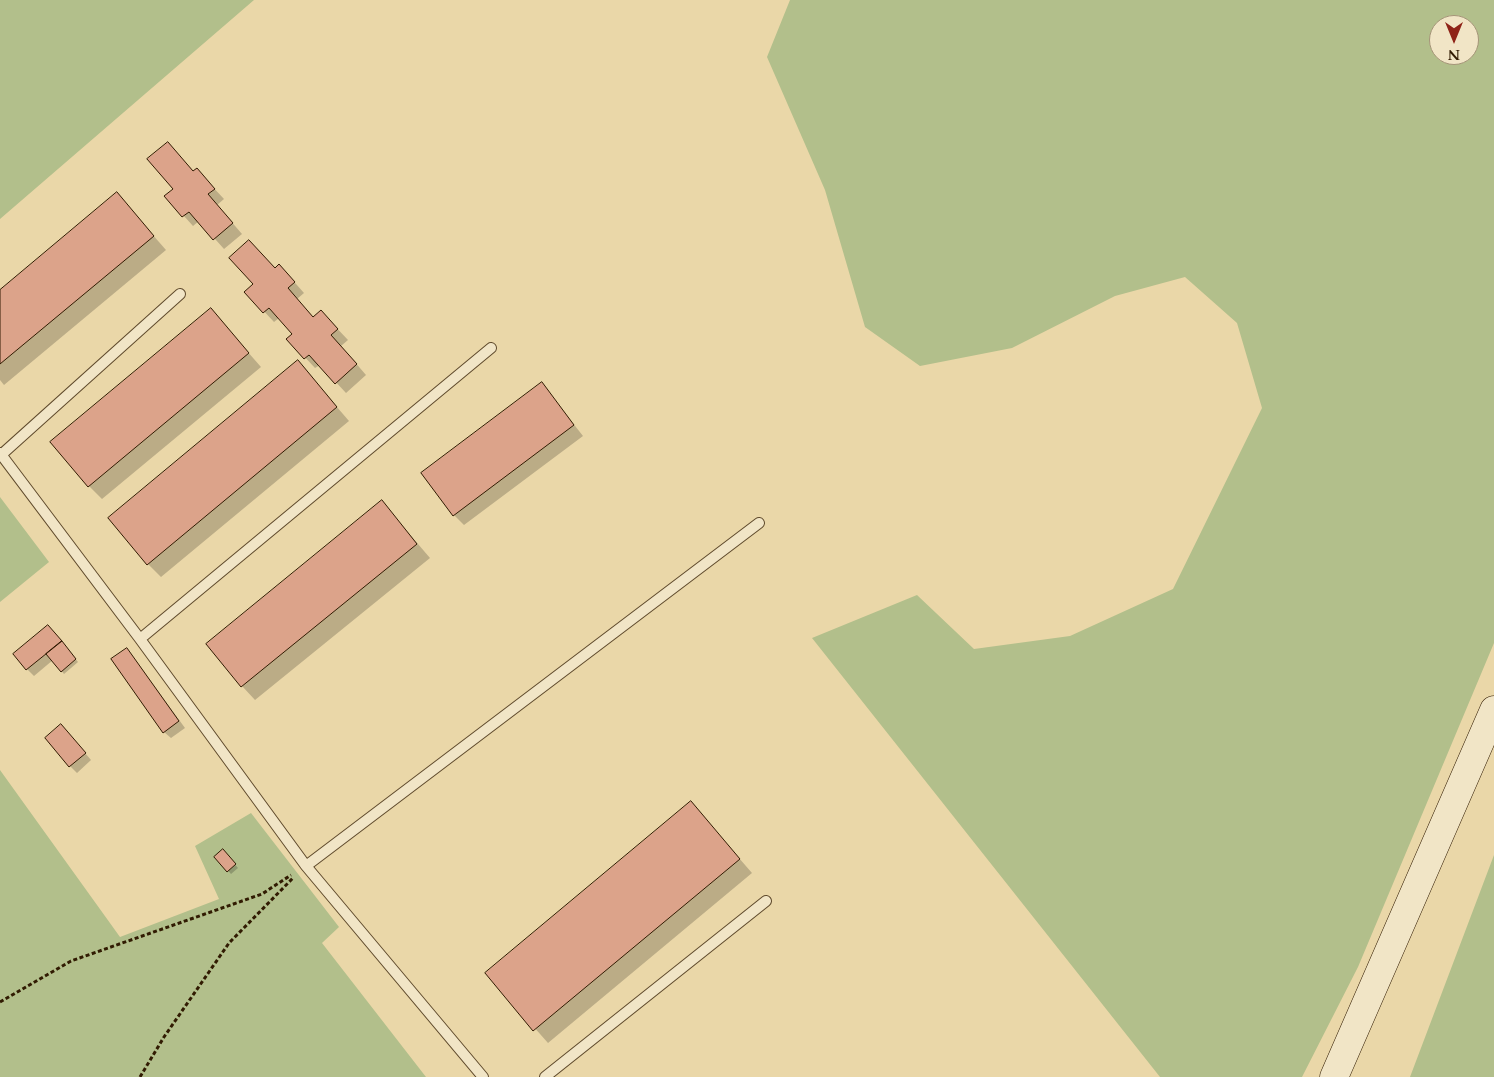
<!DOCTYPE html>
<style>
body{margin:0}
#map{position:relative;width:1494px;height:1077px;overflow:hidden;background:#ead7a8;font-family:Cardo,serif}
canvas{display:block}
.north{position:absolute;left:1429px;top:15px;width:50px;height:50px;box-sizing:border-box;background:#f1e5c6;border:1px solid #a49478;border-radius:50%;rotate:180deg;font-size:14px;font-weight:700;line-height:20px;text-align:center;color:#311b02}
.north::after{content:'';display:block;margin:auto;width:18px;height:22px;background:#8f2418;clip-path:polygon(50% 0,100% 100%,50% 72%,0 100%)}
</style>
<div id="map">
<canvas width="1494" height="1077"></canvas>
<div class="north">N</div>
</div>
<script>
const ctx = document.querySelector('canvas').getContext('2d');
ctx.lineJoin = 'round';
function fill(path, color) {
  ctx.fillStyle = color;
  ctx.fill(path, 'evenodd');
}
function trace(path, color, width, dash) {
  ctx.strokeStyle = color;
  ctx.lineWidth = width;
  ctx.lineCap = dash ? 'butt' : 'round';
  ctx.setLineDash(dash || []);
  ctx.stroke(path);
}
fill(new Path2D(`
 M0,0H254L0,219Z
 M790,0H1494V643L1358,967L1302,1077H1160L812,638L917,595L974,649L1070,636L1173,589L1262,408L1237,323L1185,277L1115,296L1012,348L920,366L865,327L825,190L767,57ZM1439,25H1469V55H1439Z
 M0,497L49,562L0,602Z
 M0,770L120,937L219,899L195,846L251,813L339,927L322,943L426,1077H0Z
 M1494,855V1077H1410Z`), '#b2bf8b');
fill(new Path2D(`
 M168,144L194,172L197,170L224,199L217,205L242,234L224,249L199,221L193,226L166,196L174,189Z
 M117,194L166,250L4,385L0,380V291Z
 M275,270L289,276L304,293L297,299L314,318L331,322L348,340L341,346L366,375L346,393L320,365L315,368L288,339L294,334L279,318L274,322L246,292Z
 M211,310L261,367L102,499L89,486Z
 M298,362L349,421L161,577L148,564Z
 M542,384L583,436L464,525L454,515Z
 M382,502L430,558L255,700L242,686Z
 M55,633L78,662L64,674L53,660L34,676L27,669Z
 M127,649L185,728L171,738L164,732Z
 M68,733L91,760L77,773L70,766Z
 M691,803L752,873L548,1043L487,974Z
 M226,854L238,868L231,874L216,857Z`), '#0003');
const building = new Path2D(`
 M168,142L193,171L197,168L215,189L208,194L233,223L213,240L189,212L182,217L164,196L173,189L147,159Z
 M117,192L154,236L0,364V290Z
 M249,240L275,268L279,264L295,282L288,288L313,317L321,310L338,329L331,335L357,364L335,384L309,355L304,359L286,339L292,334L269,308L263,313L244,292L253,284L229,258Z
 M211,308L249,353L88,487L50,442Z
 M298,360L337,407L147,565L108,518Z
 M542,382L574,425L453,516L421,473Z
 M382,500L417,544L241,687L206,644Z
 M48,625L62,641L26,670L13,654Z
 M62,641L76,659L61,672L46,654Z
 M127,648L179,721L163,733L111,659Z
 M61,724L86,753L69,767L45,738Z
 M691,801L740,859L533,1031L485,973Z
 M223,849L236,864L227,872L214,857Z`);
fill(building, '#dca38a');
trace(building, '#311b02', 1);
const lane = new Path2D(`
 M0,453L140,639L306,866L483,1077
 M1,455L180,294
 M140,639L491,348
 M306,866L759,523
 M545,1077L766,901`);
const secondary = new Path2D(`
 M1334,1077L1494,710`);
trace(lane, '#5f4a2c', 12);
trace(secondary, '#311b02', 29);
trace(new Path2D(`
 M0,1002L71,961L262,894L291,875
 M140,1077L164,1037L229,943L293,878`), '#311b02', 3, [4, 2.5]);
trace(lane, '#f1e5c6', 10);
trace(secondary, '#f1e5c6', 28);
</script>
